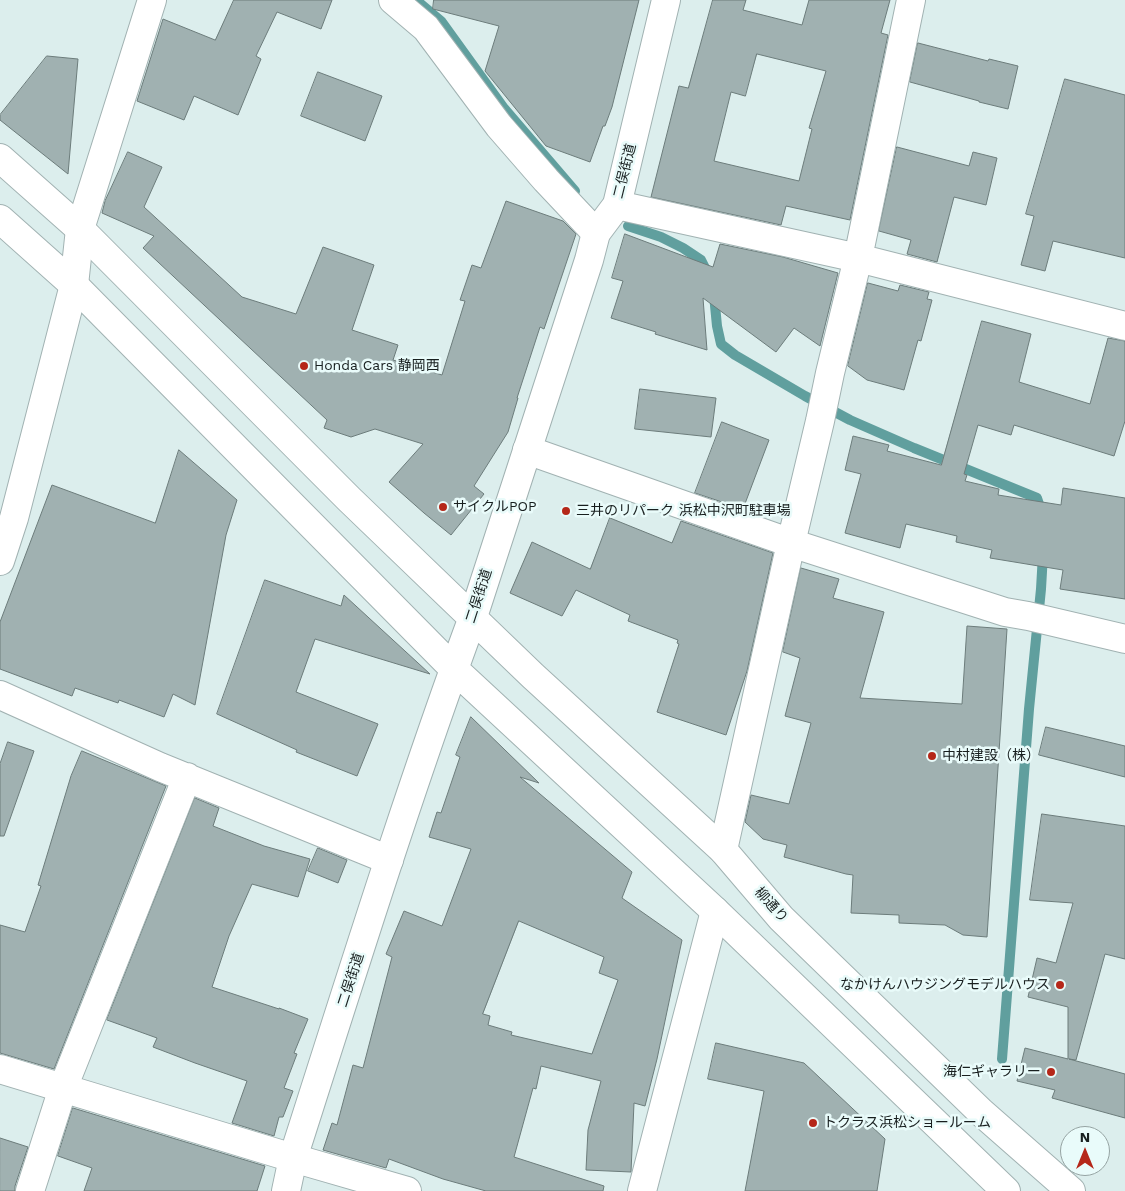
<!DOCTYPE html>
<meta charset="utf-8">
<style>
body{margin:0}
#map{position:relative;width:1125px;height:1191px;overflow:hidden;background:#dceeed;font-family:"Work Sans",sans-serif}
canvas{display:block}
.north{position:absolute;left:1060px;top:1126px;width:50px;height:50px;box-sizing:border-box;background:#e9fbfa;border:1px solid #95a3a2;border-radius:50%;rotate:0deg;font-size:14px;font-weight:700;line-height:20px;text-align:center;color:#181f1f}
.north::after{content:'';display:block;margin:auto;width:18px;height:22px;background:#b52719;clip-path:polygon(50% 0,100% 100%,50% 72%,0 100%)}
</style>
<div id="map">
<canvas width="1125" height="1191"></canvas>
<div class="north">N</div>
</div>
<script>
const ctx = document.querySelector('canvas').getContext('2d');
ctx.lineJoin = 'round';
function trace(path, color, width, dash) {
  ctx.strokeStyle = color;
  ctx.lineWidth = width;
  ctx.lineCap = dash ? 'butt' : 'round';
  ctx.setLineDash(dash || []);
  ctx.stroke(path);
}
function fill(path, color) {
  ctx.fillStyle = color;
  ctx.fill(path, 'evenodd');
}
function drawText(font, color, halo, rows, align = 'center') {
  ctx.font = font + ' "Work Sans","Noto Sans JP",sans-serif';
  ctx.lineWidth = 5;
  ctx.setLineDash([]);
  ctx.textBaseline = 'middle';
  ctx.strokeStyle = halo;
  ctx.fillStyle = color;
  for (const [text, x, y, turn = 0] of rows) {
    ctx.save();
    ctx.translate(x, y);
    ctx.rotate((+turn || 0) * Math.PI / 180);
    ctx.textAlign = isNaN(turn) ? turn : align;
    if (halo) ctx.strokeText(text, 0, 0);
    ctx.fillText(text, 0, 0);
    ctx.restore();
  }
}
trace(new Path2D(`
 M416,0L441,21L503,107L575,191
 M628,226L661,237L683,248L701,260L708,274
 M714,295L717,326L721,344L735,355L805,396L850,420L914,448L1037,498L1042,513
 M1002,1059L1029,709L1041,589L1043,554`), '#609f9e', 10);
const building = new Path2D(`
 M234,0H332L321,29L277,12L256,56L261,59L238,115L194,96L184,120L137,101L163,19L215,40Z
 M434,0H639L612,107L605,126H603L590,162L546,146L485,71L499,26L433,9Z
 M713,0H746L743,10L802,25L809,0H890L881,33L888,35L850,220L786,206L781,225L651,197L679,86L688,88ZM757,54L826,71L809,128L812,129L799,181L714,161L731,92L745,96Z
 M918,43L988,61L989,59L1018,66L1008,109L979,102V101L910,82Z
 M47,56L78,59L68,174L0,120V115Z
 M318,72L382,96L365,141L301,116Z
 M1065,79L1125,95V258L1053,241L1045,271L1021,265L1034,216L1026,214Z
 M897,147L969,166L973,152L997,158L986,205L954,197L937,262L907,254L911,240L879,231Z
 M128,152L162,167L144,207L242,297L296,314L323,247L374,265L352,330L398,345L393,360L442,375L465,301L460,300L472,265L481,268L506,201L563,221L576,234L544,329L540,327L517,398H518L508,432L474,486L484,494L451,535L424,513L389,482L423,444L375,429L351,437L324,428L327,420L143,248L154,236L102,213L105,201Z
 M625,234L713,267L720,244L783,257L838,273L820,346L794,328L776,352L703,298L707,350L655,334L656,332L611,318L623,281L612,278Z
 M868,283L898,291L900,285L929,292L927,299L932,300L921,341L918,340L904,390L867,380L848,366Z
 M982,321L1031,334L1019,382L1090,404L1108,338L1125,341V421L1114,456L1014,425L1011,435L978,425L964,474L967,475L965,481L999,489L998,495L1061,505L1063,488L1125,498V599L1060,589L1063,570L990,558L992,550L956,542L957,536L906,524L900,548L845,533L861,474L845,470L853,436L889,445L887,451L941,465Z
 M640,389L716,398L711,437L635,429Z
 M722,422L769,440L743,509L695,493Z
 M179,450L237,500L226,535L195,705L173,694L164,717L119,700L118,703L75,688L72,696L0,669V622L52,485L155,523Z
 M610,518L672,543L681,521L773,553L747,671L726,735L657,712L679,644L677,643L678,640L628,621L630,615L576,590L562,616L510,593L532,542L590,569Z
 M801,568L839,579L833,598L884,612L860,698L962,704L967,626L1007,629L987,937L963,935L945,925L899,923V915L851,913L853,875L846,874L784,857L787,845L763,839L745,822L751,795L789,804L811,723L785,716L800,658L783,652Z
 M265,580L341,606L344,595L430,674L315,639L296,692L378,724L357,776L296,752L297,750L217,714Z
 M471,717L539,783L520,777L632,872L622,898L682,940L657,1059L645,1106L634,1103L631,1172L586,1170L588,1130L601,1081L541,1066L536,1089L533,1088L514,1157L604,1186L603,1191H486L443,1179L389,1159L386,1168L323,1150L332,1123L337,1125L353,1065L363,1068L392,957L386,954L404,911L442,926L471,849L429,837L437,812L441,813L460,757L456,755ZM519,921L604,957L599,973L618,980L592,1054L511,1035L512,1032L488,1025L490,1016L483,1014Z
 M1046,727L1125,746V777L1039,755Z
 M8,742L34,751L4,836H0V764Z
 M82,751L166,786L54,1069L0,1053V925L25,932L41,886L38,885L71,776Z
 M195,798L219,808L213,826L264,846L310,859L298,897L252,884L229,936L212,987L279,1009V1008L308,1019L294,1053L297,1054L284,1088L293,1091L283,1117H279L274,1136L232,1123L247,1081L195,1063L153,1047L157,1038L107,1020Z
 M1042,814L1125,826V959L1105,954L1076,1060L1069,1059L1125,1074V1118L1052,1098L1055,1090L1017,1081L1025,1048L1068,1059V1007L1028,997L1037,958L1056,963L1073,903L1030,900Z
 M318,848L347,860L338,883L308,871Z
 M716,1043L804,1063L885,1139L877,1191H745L764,1091L708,1079Z
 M73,1108L265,1166L257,1191H84L92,1168L58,1156Z
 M0,1138L28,1147L15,1186V1191H0Z`);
fill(building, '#a0b1b1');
trace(building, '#6c7c7b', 1);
const street = new Path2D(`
 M393,0L426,28L499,126L546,180L596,233
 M617,205L858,258L1125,326
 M527,450L791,543L1005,612L1028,616L1125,639
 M0,561L14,518L74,285L80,229L152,0
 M0,695L160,767L389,860
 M723,850L791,543L820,421L830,373L858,258L911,0
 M0,1069L293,1158L407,1191
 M30,1191L63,1088L187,777
 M642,1191L715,911`);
const secondary = new Path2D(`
 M0,158L80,229L349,499L533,676L723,850L781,918L981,1112L1071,1191
 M0,219L74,285L454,669L715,911L1006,1191
 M286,1191L293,1158C351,977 407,796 473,617L589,260L596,233L617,205L666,0`);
trace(street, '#a1b2b2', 30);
trace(secondary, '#a1b2b2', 30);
trace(street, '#fff', 28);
trace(secondary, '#fff', 28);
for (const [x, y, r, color] of [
 [304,366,5,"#b52719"],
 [443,507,5,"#b52719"],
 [566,511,5,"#b52719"],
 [932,756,5,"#b52719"],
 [1060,985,5,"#b52719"],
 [1051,1072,5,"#b52719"],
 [813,1123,5,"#b52719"]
]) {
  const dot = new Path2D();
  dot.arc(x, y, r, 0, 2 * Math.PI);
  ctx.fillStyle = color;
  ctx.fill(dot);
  trace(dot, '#e9fbfa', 2);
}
drawText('14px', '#181f1f', '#e9fbfa', [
 ["二俣街道",625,171,-76],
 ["二俣街道",479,596,-72],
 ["柳通り",771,905,48],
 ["二俣街道",351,980,-72]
]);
drawText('14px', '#181f1f', '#e9fbfa', [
 ["Honda Cars 静岡西",314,366],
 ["サイクルPOP",453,507],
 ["三井のリパーク 浜松中沢町駐車場",576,511],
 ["中村建設（株）",942,756],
 ["なかけんハウジングモデルハウス",1050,985,"right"],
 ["海仁ギャラリー",1041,1072,"right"],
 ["トクラス浜松ショールーム",823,1123]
], 'left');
</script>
